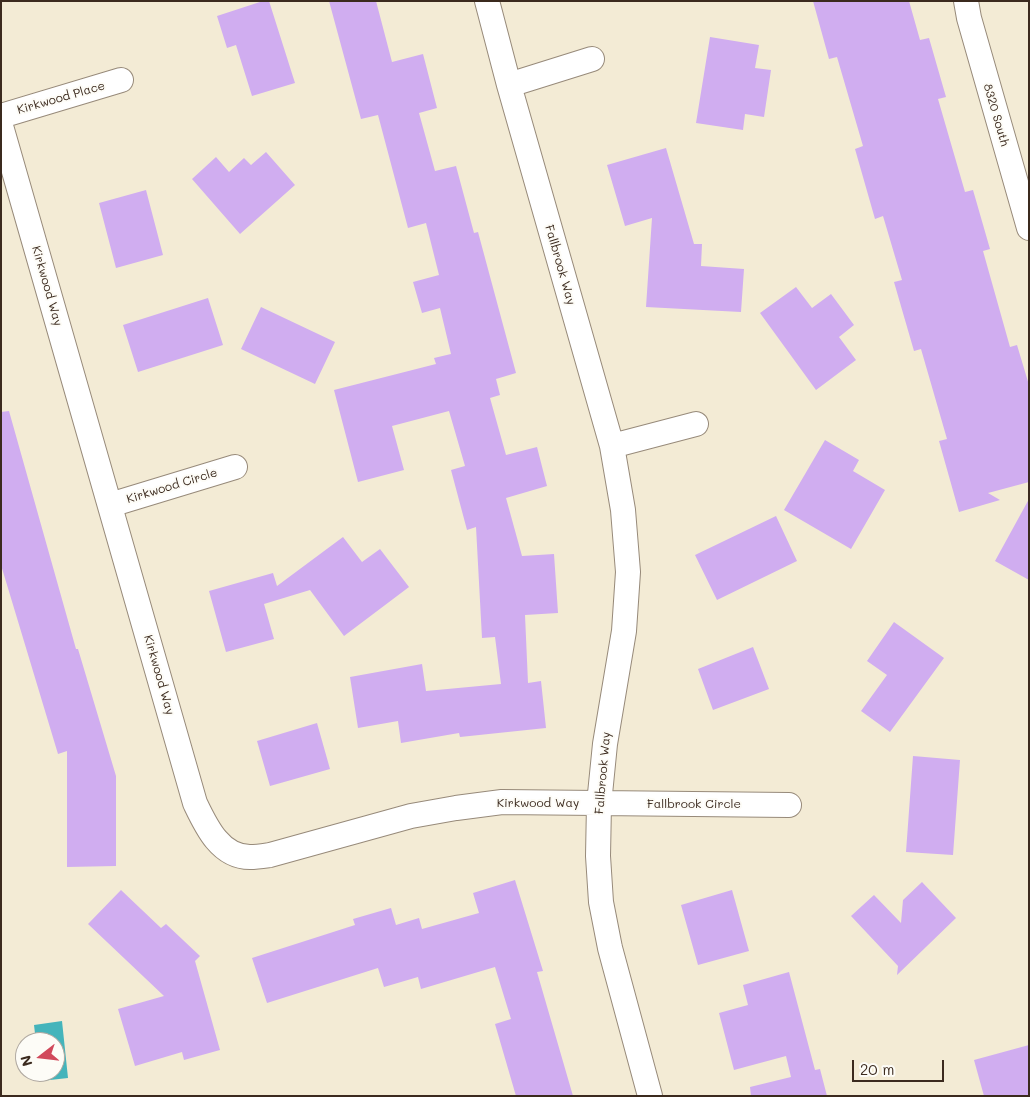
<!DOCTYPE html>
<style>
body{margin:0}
#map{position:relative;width:1030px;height:1097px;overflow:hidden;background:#f3ebd5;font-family:Mali,sans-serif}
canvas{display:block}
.frame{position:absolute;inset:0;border:2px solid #3b2a1e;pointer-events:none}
.north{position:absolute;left:15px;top:1032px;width:50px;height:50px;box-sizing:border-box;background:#fdfcf7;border:1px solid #afa8a0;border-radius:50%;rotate:254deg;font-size:14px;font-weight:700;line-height:20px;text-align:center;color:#3b2a1e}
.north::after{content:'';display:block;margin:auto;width:18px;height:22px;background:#d1495b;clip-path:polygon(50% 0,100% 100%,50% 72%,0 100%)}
.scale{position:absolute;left:852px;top:1060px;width:92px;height:22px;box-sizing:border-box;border:2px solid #3b2a1e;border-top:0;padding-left:6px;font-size:15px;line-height:18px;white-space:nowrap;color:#3b2a1e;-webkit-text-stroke:4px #fdfcf7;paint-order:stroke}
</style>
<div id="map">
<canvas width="1030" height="1097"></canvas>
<div class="frame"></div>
<div class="north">N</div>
<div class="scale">20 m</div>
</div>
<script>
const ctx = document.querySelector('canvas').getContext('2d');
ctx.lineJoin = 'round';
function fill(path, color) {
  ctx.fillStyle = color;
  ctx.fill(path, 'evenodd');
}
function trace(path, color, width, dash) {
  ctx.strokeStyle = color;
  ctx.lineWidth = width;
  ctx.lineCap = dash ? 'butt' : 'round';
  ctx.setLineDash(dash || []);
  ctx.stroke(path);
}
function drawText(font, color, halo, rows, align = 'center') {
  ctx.font = font + ' Mali,sans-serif';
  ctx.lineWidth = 4;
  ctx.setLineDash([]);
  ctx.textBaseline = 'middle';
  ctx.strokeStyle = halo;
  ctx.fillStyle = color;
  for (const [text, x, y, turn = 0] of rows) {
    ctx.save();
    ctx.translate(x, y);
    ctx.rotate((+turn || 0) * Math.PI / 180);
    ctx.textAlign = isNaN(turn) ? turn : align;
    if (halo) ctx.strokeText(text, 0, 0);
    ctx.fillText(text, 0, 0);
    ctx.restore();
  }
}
fill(new Path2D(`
 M62,1021L68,1078L41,1081L40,1072H55V1042H36L34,1025Z`), '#44b4bb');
fill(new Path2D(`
 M263,1H269L295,83L252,96L236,45L227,48L217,16Z
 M329,1H376L392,62L423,54L437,108L419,113L435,171L456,166L474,233L478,232L516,373L496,379L500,395L490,398L506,455L537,447L547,486L506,498L522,556L554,554L558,613L525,615L528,683L541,681L546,728L460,737L459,733L401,743L398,721L358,728L350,677L422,664L426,691L501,684L495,637L482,638L476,527L467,530L451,470L465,466L449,411L392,426L404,470L358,482L334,390L436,364L434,358L451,354L440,308L422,313L413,282L439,275L426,223L408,228L378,115L361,119Z
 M813,1H909L920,40L929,38L946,97L938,99L965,192L973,190L990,249L983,251L1010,347L1017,345L1029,385V482L988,493L1000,500L959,512L939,441L947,439L921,349L914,351L894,282L902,280L883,216L875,219L855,149L863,146L837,57L829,59Z
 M710,37L759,45L755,68L771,70L764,117L745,114L743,130L696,123Z
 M666,148L694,244H702L701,266L744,269L741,312L646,307L652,218L625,226L607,165Z
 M266,152L295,185L240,234L192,179L216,157L229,172L244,158L251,165Z
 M146,190L163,255L116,268L99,203Z
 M796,287L812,308L831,294L854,325L839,337L856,360L816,390L760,313Z
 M208,298L223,345L138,372L123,325Z
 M261,307L335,342L315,384L241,349Z
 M9,411L76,649H78L116,776V866L67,867V751L58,754L1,565V412Z
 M825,440L859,460L853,471L885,490L851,549L784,510Z
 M1029,499V580L995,561Z
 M776,516L797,561L717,600L695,555Z
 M343,537L362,562L380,549L409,587L344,636L310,590L264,604L274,639L226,652L209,591L273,573L277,586Z
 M894,622L944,658L890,732L861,711L887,675L867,661Z
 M753,647L769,689L713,710L698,669Z
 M317,723L330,769L270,786L257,741Z
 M913,756L960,760L953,855L906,852Z
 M515,880L543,971L537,972L573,1096H516L495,1024L511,1019L495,967L421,989L418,977L384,987L378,968L267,1003L252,958L355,925L353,919L391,908L396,925L419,918L422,929L479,913L473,893Z
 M922,882L956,918L897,975L898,966L851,916L874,895L901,923L903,900Z
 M121,890L161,928L166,924L200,956L195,961L220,1050L184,1060L182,1052L135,1066L118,1009L164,996L88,924Z
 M732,890L749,951L698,965L681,905Z
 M789,972L815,1070L820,1069L827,1096H751L750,1087L791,1077L786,1056L734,1070L719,1013L748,1005L743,985Z
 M1029,1045V1096H984L974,1060Z`), '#d0adf0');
const street = new Path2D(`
 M487,1L509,85L612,446L623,510L628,572L624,631L605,744L599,804L598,856L601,902L610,948L650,1096
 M966,1L969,18L1029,228
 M509,85L592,59
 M1,116L121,80
 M1,126L195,803C206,826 220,857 250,857C257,857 263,856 270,855L411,816L456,808L502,802L789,805
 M612,446L696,424
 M110,505L235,467`);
trace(street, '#978a7a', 26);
trace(street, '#fff', 24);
drawText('12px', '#3b2a1e', '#fdfcf7', [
 ["Kirkwood Place",61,98,-16],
 ["8320 South",996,115,74],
 ["Fallbrook Way",560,265,74],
 ["Kirkwood Way",47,286,74],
 ["Kirkwood Circle",172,486,-17],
 ["Kirkwood Way",159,675,74],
 ["Fallbrook Way",603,773,-85],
 ["Kirkwood Way",538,803],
 ["Fallbrook Circle",694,804]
]);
</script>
